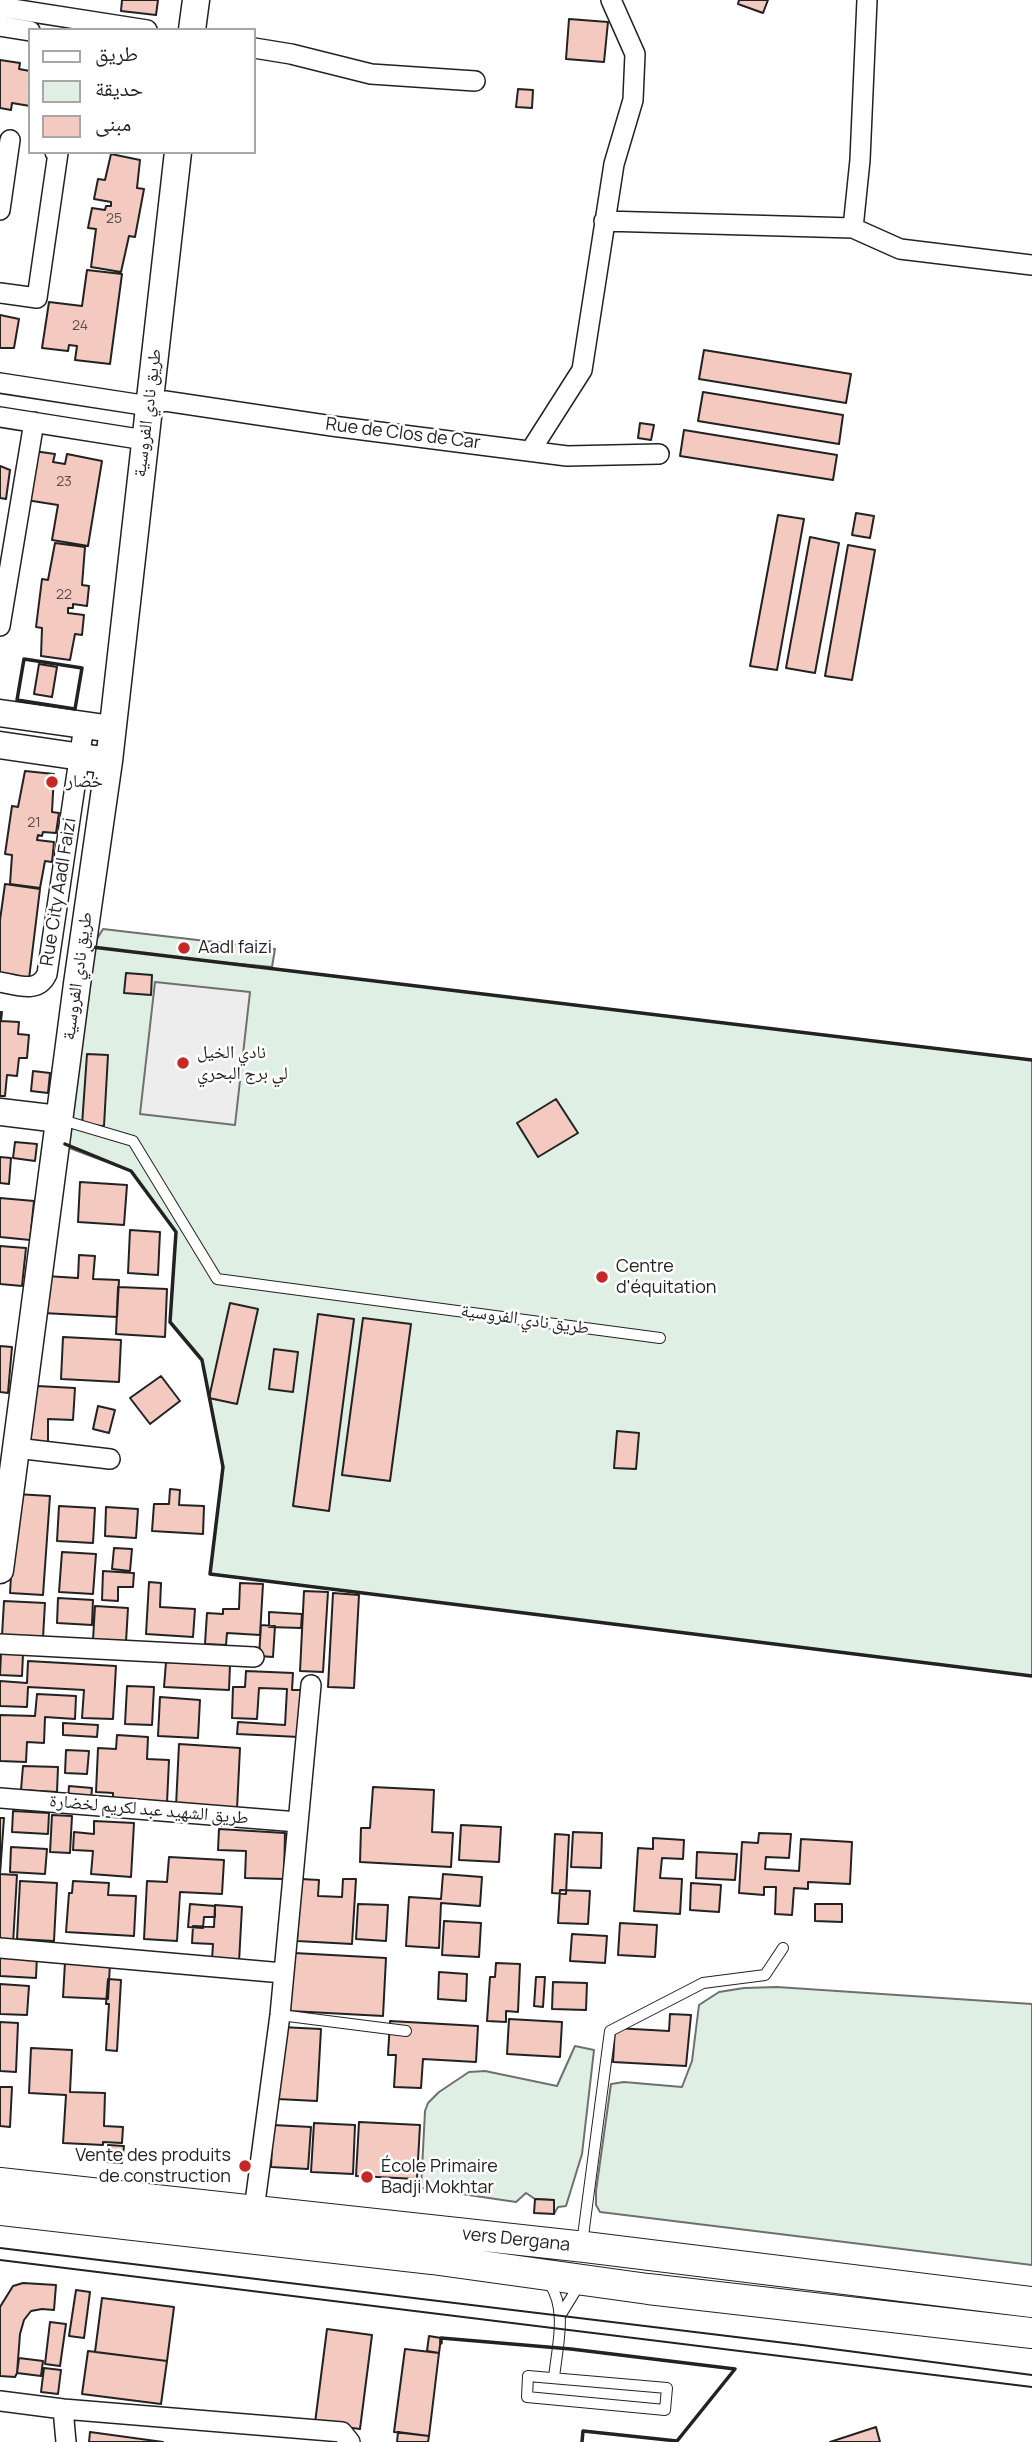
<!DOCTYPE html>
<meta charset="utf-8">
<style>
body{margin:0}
#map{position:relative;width:1032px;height:2442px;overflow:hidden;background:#fff;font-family:Manrope,"Noto Naskh Arabic",sans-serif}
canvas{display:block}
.legend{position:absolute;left:28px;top:28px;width:228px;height:126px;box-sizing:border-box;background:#fff;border:2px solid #a7a7a7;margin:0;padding:9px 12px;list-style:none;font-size:21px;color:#222}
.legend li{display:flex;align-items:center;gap:14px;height:35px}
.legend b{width:35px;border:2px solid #a7a7a7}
</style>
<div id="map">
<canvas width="1032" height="2442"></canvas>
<ul class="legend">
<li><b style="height:9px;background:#fff"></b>طريق</li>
<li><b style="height:19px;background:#e0efe3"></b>حديقة</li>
<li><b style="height:19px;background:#f3c9c0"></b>مبنى</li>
</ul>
</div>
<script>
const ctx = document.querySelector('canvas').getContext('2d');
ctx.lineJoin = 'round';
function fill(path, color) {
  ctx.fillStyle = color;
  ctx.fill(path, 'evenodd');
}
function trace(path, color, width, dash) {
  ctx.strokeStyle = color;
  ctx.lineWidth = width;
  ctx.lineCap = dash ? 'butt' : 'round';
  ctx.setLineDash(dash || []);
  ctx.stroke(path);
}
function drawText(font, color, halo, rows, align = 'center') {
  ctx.font = font + ' Manrope,"Noto Naskh Arabic",sans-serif';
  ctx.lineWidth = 5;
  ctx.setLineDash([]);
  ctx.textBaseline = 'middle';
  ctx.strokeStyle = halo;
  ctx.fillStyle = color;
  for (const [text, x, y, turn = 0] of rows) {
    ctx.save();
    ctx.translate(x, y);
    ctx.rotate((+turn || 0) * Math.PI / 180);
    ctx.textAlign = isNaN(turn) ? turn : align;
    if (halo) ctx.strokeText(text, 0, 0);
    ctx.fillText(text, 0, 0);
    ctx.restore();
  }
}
const green = new Path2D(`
 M103,929L275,949L272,967L208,961L1032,1060V1676L210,1574L223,1467L202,1360L170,1322L176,1232L131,1171L64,1146L92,947Z
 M777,1987L1032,2004V2265L600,2212L596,2205V2191L611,2084L624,2082L682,2087L692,2061L699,2005L719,1992L744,1988Z
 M575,2046L594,2050L582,2154L566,2206L558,2207L554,2214V2200L535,2199L526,2193L516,2202L421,2188L425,2111L428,2103L439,2092L469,2072L485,2071L557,2086Z`);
fill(green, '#e0efe3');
trace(green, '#6f6f6f', 2);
const parking = new Path2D(`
 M155,982L250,992L235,1125L140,1114Z`);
fill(parking, '#ededed');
trace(parking, '#6f6f6f', 2);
const building = new Path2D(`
 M122,0H158L156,15L121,11Z
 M739,0H768L763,13L738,4Z
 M569,19L608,22L604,62L566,59Z
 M0,60L20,63L19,69L30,71V106L12,103L11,110L0,108Z
 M518,89L533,90L532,108L516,107Z
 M111,154L140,160L137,188L144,189L135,237L129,236L121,272L91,267L96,229L88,228L92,208L105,210L106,206H111V202L94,199L98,179L105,180Z
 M87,270L122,274L110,364L75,360L77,346L69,345L68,351L42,348L49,302L82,306Z
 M0,315L19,319L14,348H0Z
 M704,350L851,374L846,403L699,379Z
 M703,392L843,415L839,444L698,421Z
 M640,423L654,425L651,440L638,438Z
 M684,430L837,455L833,480L680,456Z
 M34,451L55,454L53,462L65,464L67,454L102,461L88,546L52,540L58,505L26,500Z
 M0,466L10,470L6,499L0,498Z
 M856,513L874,516L870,538L852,535Z
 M778,515L804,519L777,670L750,666Z
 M810,537L839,543L815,673L786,668Z
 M55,543L85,547L82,585L89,586L87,606L73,604V608H68V613L84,615L82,635L75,634L70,660L41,656L42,628L36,627L42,579L48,580Z
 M848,545L875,550L852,680L825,676Z
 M39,664L57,667L52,697L34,694Z
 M25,771L54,774L52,812L59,813L56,833L43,832L42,836L38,835L37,840L54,842L52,862L45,861L40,888L10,884L12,855L5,854L12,806L18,807Z
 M5,884L40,889L29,979L0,975V920Z
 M126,973L152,975L151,995L124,993Z
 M0,1012H2L1,1021L19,1022L18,1034L29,1035L27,1058H19L17,1076L7,1075L5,1096H0Z
 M87,1054L108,1055L104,1126L82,1125Z
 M33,1071L50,1073L48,1093L31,1091Z
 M556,1099L578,1133L538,1157L517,1123Z
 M15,1142L37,1144L35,1161L13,1158Z
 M0,1157L11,1158L9,1184L0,1183Z
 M80,1182L127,1185L124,1225L78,1222Z
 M0,1198L34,1201L30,1240L0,1237Z
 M130,1230L160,1232L158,1275L128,1273Z
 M0,1246L26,1248L22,1286L0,1284Z
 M79,1255L95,1256L93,1279L119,1280L117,1317L43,1313L46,1276L78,1278Z
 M118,1287L167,1289L165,1337L116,1334Z
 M230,1303L258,1309L237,1404L209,1398Z
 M318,1314L354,1319L329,1511L293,1506Z
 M363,1318L411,1324L390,1481L342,1475Z
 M63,1337L121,1340L119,1382L61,1379Z
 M0,1346L12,1347L8,1393L0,1392Z
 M274,1349L298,1352L293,1392L269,1389Z
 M161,1376L180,1401L150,1424L130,1398Z
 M37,1386L75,1388L73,1420L48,1419V1446L30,1444Z
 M98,1406L115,1410L109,1433L93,1429Z
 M617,1431L639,1433L636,1469L614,1468Z
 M170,1489L180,1490L179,1505L204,1506L203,1534L152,1531L154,1504H169Z
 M16,1494L50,1496L43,1595L10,1593Z
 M59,1506L95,1508L93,1543L57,1541Z
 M106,1507L138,1509L136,1538L105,1536Z
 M114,1548L132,1549L130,1571L112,1569Z
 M62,1552L96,1554L93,1594L59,1592Z
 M103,1571L134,1573L133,1587H118V1601L102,1600Z
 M149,1582L161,1583L160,1607L195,1609L193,1637L146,1634Z
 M240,1583L263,1584L260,1635L227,1633L226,1645L205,1644L207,1613L223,1614V1609H239Z
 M304,1591L328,1592L323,1672L300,1671Z
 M333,1593L359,1595L354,1688L328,1687Z
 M58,1598L93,1600L92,1625L57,1623Z
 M4,1601L45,1603L43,1638L2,1636Z
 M95,1606L128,1608L126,1642L93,1640Z
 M269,1612L302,1614L301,1628L269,1627Z
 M261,1625L275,1626L273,1657L259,1656Z
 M1,1653L23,1654L22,1676L0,1675Z
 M28,1661L116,1666L113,1719L82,1718L84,1690L28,1687L27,1707L0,1706V1681L27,1683Z
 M166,1662L230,1665L229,1690L164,1687Z
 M246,1671L293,1673L292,1690H301L299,1737L237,1734L238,1722L285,1725L287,1689L259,1688L257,1719L232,1718L233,1687H245Z
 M127,1686L154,1687L152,1725L125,1724Z
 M37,1694L76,1696L75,1719L45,1717L44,1743L27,1742L26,1762L0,1761V1715L35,1716Z
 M160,1697L200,1700L198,1738L158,1736Z
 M63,1723L98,1725L97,1737L63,1735Z
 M117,1735L148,1737L147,1759L169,1760L167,1803L113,1800V1793L96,1792L98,1748L116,1749Z
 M179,1744L240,1748L237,1809L176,1806Z
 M66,1750L89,1751L87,1774L65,1773Z
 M23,1766L58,1767L57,1792L21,1790Z
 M69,1786L92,1788L91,1800L68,1799Z
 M373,1787L434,1790L432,1832L453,1833L451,1867L360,1862L361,1828H370Z
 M13,1811L49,1813L48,1834L12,1832Z
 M52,1815L72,1816L70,1853L50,1852Z
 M0,1818H4L0,1874L17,1875L13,1944L0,1943Z
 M94,1821L134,1823L131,1877L91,1874L93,1851L73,1850L74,1832L94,1834Z
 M461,1825L501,1827L499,1862L459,1860Z
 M219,1829L285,1833L284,1879L245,1878L246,1851L218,1850Z
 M573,1832L602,1833L601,1868L571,1867Z
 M759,1833L791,1834L789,1858L766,1857L765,1869L799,1871L801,1839L852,1842L850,1884L808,1882V1889L794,1888L792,1915L775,1914L776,1887H764V1895L739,1893L742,1842L758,1843Z
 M555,1834L569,1835L566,1894L552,1893Z
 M653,1838L684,1840L683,1859L662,1858L660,1878L682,1879L680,1914L634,1911L638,1848L653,1849Z
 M11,1847L47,1849L45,1874L10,1872Z
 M697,1852L737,1854L735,1880L696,1878Z
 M169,1857L224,1860L222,1894L180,1892L177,1941L144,1939L147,1881L167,1882Z
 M443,1874L482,1877L480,1906L441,1903L439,1948L406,1946L409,1897L441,1899Z
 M301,1879L319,1880L318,1896L342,1897L343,1879H356L352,1944L297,1941Z
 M20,1881L57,1883L54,1941L17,1939Z
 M73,1881L109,1883L108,1895L136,1896L134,1936L66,1932L69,1893H72Z
 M691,1883L721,1885L719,1912L690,1910Z
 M560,1890L590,1891L588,1924L558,1923Z
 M190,1904L215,1906V1917H204L203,1928L188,1927Z
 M358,1904L388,1905L386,1941L356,1939Z
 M815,1904H842V1922L815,1921Z
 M215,1905L242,1907L239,1962L212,1960L213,1944L192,1943L193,1926L214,1927Z
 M444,1921L481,1923L479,1957L442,1955Z
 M620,1923L657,1925L655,1957L618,1955Z
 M572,1934L607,1936L605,1963L570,1961Z
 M0,1952L37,1955L36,1978L0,1976Z
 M294,1953L386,1958L383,2016L290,2011Z
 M65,1962L110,1964L108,1999L63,1997Z
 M496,1963L520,1964L518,2012L506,2011V2022L487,2021L490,1977H495Z
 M439,1972L467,1974L466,2001L438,1999Z
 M536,1977H545L543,2007L534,2006Z
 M108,1979L121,1980L117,2051L106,2050L109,2004H106Z
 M553,1982L587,1983L586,2010L552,2009Z
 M0,1984L29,1986L27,2015L0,2014Z
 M670,2014L691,2015L686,2066L613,2062L615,2028L669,2031Z
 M509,2019L562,2022L560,2057L507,2054Z
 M390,2021L478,2026L476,2062L423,2059L421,2088L394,2087L396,2055H388Z
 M0,2022L18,2023L16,2072L0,2071Z
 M281,2027L321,2029L317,2101L277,2099Z
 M31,2048L72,2050L70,2092L105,2093L104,2126L123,2127L122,2143L103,2142V2145L63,2143L66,2095L29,2093Z
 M0,2087H12L10,2127L0,2126Z
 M359,2122L420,2125L417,2179L356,2176Z
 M314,2123L355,2125L353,2174L311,2172Z
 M273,2125L311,2127L308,2169L271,2167Z
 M108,2145L124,2146L122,2163L107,2162Z
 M535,2199L554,2200V2214L534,2213Z
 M23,2283L56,2285L54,2310L42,2309L31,2311L24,2320L20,2334L17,2373L15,2377L0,2376V2307L13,2286Z
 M76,2290L90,2292L84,2338L69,2336Z
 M102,2298L174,2307L167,2361L95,2352Z
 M50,2322L66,2324L60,2366L45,2364Z
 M327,2329L372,2335L360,2429L315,2423Z
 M429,2336L441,2338L439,2353L427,2351Z
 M405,2349L439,2353L429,2436L394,2432Z
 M88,2351L167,2361L161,2404L82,2394Z
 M19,2358L43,2361L41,2376L17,2373Z
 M44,2368L61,2370L58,2394L41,2392Z
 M876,2427L880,2442H830Z
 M90,2432L163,2442H89Z
 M398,2432L429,2436L428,2442H397Z`);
fill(building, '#f3c9c0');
trace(building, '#222', 2);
const lane = new Path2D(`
 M62,1120L133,1141L217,1279L660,1338
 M280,2015L406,2031
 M584,2243L583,2236L610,2031L703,1983L765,1975L783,1948
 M549,2283C568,2309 557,2347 554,2378
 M560,2316L576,2290L583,2286
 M528,2376L667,2388L665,2410L527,2397Z`);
const street = new Path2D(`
 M0,7L147,30
 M0,26L30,31
 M254,48L291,54L371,74L475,81
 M0,210L10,140
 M604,221L853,228L860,160L867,0
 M853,228L900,249L1032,265
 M0,293L37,298L58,153L55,152
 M0,383L149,406L165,401L332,426L567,456L659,454
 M0,417L145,440
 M531,450L582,370L614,164L633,100L635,54L611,0
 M0,626L34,422
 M0,982C17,985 38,994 47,974L84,726
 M16,1448L110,1459
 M0,1644L254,1657
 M0,1798L298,1822
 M0,1948L283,1973
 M254,2210L280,2015L311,1685
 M0,2401L63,2409L342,2432L350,2442
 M63,2409L66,2442`);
const secondary = new Path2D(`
 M192,30L196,0
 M0,713L112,729
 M0,745L109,761
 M0,1112L59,1119
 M0,1570L77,984L109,761L178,152`);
const primary = new Path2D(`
 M0,2183L585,2247L1032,2302
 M0,2210L432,2259L648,2289L1032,2333`);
trace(lane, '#222', 12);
trace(street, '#222', 22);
trace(secondary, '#222', 29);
trace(primary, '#222', 32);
trace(lane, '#fff', 10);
trace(street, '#fff', 19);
trace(secondary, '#fff', 26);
trace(primary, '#fff', 30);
trace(new Path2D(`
 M0,2248L802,2345L1032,2375
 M0,2260L1032,2387`), '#222', 2);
trace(new Path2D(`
 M24,659L82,668L75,709L17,700Z
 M92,950V947L1032,1060
 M65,1144L131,1171L176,1232L170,1322L202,1360L223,1467L210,1574L1032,1676
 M441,2343V2338L571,2349L735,2369L677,2441L583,2431L582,2442`), '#222', 3.5);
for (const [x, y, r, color] of [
 [52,782,7,"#c62828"],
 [184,948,7,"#c62828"],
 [183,1063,7,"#c62828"],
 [602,1277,7,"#c62828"],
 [245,2166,7,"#c62828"],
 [367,2177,7,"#c62828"]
]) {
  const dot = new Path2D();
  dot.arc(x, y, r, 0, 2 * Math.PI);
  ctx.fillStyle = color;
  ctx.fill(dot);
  trace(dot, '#fff', 2.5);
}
drawText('14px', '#564c4a', null, [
 ["25",114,219],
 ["24",80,326],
 ["23",64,482],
 ["22",64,595],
 ["21",34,823]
]);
drawText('18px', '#222', '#fff', [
 ["طريق نادي الفروسية",148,413,-83],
 ["Rue de Clos de Car",403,434,7],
 ["Rue City Aadl Faizi",59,892,-81],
 ["طريق نادي الفروسية",78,976,-82],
 ["طريق نادي الفروسية",525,1320,8],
 ["طريق الشهيد عبد لكريم لخضارة",149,1810,5],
 ["vers Dergana",516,2240,6]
]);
drawText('18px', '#222', '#fff', [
 ["خضار",66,782],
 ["Aadl faizi",198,948],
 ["نادي الخيل",197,1053],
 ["لي برج البحري",197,1074],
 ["Centre",616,1267],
 ["d'équitation",616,1288],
 ["Vente des produits",231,2156,"right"],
 ["de construction",231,2177,"right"],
 ["École Primaire",381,2167],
 ["Badji Mokhtar",381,2188]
], 'left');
</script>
